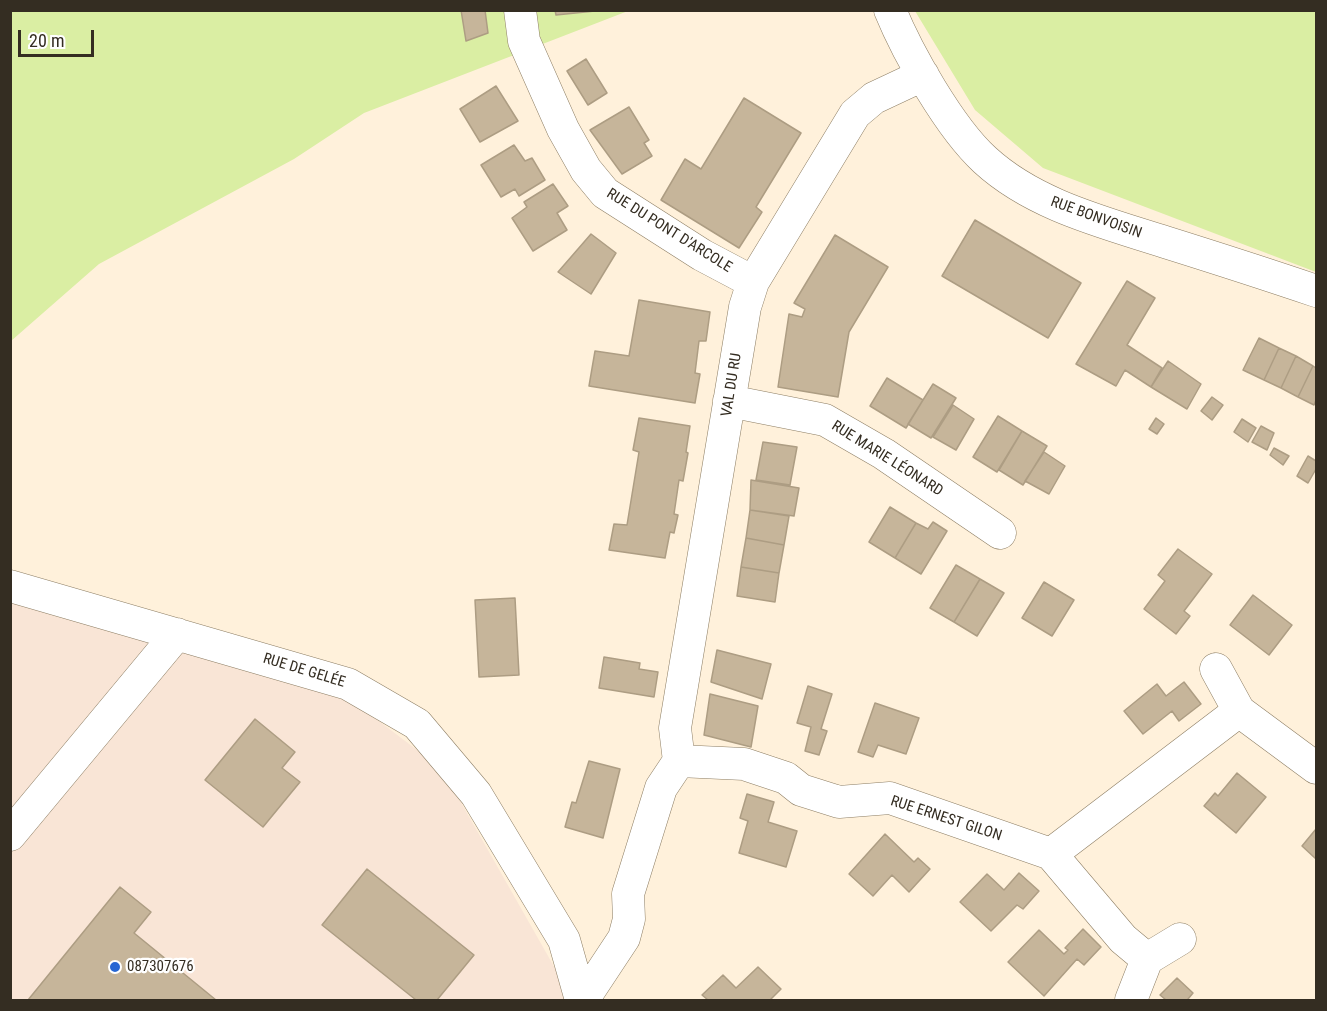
<!DOCTYPE html>
<meta charset="utf-8">
<style>
body{margin:0}
#map{position:relative;width:1327px;height:1011px;overflow:hidden;background:#fff1db;font-family:"Roboto Condensed",sans-serif}
canvas{display:block}
.frame{position:absolute;inset:0;border:12px solid #342d22;pointer-events:none}
.scale{position:absolute;left:18px;top:30px;width:76px;height:27px;box-sizing:border-box;border:3px solid #342d22;border-top:0;padding-left:8px;font-size:18px;line-height:21px;white-space:nowrap;color:#342d22;-webkit-text-stroke:4px #fff;paint-order:stroke}
</style>
<div id="map">
<canvas width="1327" height="1011"></canvas>
<div class="frame"></div>
<div class="scale">20 m</div>
</div>
<script>
const ctx = document.querySelector('canvas').getContext('2d');
ctx.lineJoin = 'round';
function fill(path, color) {
  ctx.fillStyle = color;
  ctx.fill(path, 'evenodd');
}
function trace(path, color, width, dash) {
  ctx.strokeStyle = color;
  ctx.lineWidth = width;
  ctx.lineCap = dash ? 'butt' : 'round';
  ctx.setLineDash(dash || []);
  ctx.stroke(path);
}
function drawText(font, color, halo, rows, align = 'center') {
  ctx.font = font + ' "Roboto Condensed",sans-serif';
  ctx.lineWidth = 4.5;
  ctx.setLineDash([]);
  ctx.textBaseline = 'middle';
  ctx.strokeStyle = halo;
  ctx.fillStyle = color;
  for (const [text, x, y, turn = 0] of rows) {
    ctx.save();
    ctx.translate(x, y);
    ctx.rotate((+turn || 0) * Math.PI / 180);
    ctx.textAlign = isNaN(turn) ? turn : align;
    if (halo) ctx.strokeText(text, 0, 0);
    ctx.fillText(text, 0, 0);
    ctx.restore();
  }
}
fill(new Path2D(`
 M11,587L342,693L442,769L573,1000H11Z`), '#f9e5d6');
fill(new Path2D(`
 M11,11H628L364,113L294,159L99,264L11,341Z
 M915,11H1316V272L1043,168L975,110Z`), '#daeea3');
const building = new Path2D(`
 M461,10H485L488,33L466,41Z
 M555,10H595V11L556,15Z
 M586,59L607,93L588,105L567,71Z
 M496,86L518,121L480,142L460,109Z
 M744,98L801,133L756,207L762,212L739,248L661,200L685,159L701,169Z
 M629,107L649,140L644,143L652,156L622,174L590,130Z
 M514,145L525,161L532,158L545,180L519,196L515,189L501,197L481,165Z
 M553,184L568,206L557,213L567,230L533,251L512,218L527,207L524,202Z
 M975,220L1081,283L1048,338L942,276Z
 M591,234L616,253L591,294L558,272Z
 M835,235L888,267L849,332L838,397L778,387L789,314L802,317L805,309L794,303Z
 M1127,281L1155,298L1127,345L1162,368L1151,387L1125,370L1116,386L1076,364Z
 M639,300L710,312L706,341H699L695,373L700,374L695,403L589,386L595,351L629,356Z
 M1259,338L1279,348L1264,380L1243,370Z
 M1279,348L1296,356L1281,388L1264,380Z
 M1296,356L1313,366L1298,397L1281,388Z
 M1168,361L1201,384L1187,409L1151,387Z
 M1313,366L1316,368V400L1314,405L1298,397Z
 M887,378L923,400L906,428L870,406Z
 M933,384L956,398L931,438L908,424Z
 M1212,397L1223,405L1212,420L1201,411Z
 M953,405L974,419L956,450L933,437Z
 M998,416L1022,431L997,472L973,457Z
 M639,418L690,426L686,452L688,453L683,481L679,480L674,514L678,515L674,533L670,532L665,558L609,550L614,524L627,525L639,452L633,450Z
 M1156,418L1164,424L1157,434L1149,429Z
 M1242,419L1256,428L1248,442L1234,432Z
 M1261,426L1274,433L1267,450L1252,442Z
 M1022,431L1047,446L1023,485L999,470Z
 M763,442L797,447L790,485L756,480Z
 M1274,448L1289,456L1283,465L1270,455Z
 M1044,452L1065,466L1049,494L1025,481Z
 M1308,456L1316,461V469L1308,483L1297,476Z
 M751,480L799,488L794,516L750,510Z
 M890,507L916,523L895,558L869,542Z
 M750,510L789,516L784,545L746,538Z
 M933,522L947,531L921,574L895,558L916,523L928,529Z
 M746,538L784,545L779,573L741,567Z
 M1178,549L1212,574L1184,611L1190,616L1176,634L1144,609L1165,581L1158,575Z
 M956,565L980,579L954,622L930,608Z
 M741,567L779,573L775,602L737,596Z
 M980,579L1004,593L977,636L954,622Z
 M1044,582L1074,600L1052,636L1022,618Z
 M1253,595L1292,625L1269,655L1230,625Z
 M515,598L519,675L479,677L475,600Z
 M717,650L771,664L762,699L711,682Z
 M604,657L640,663L639,669L658,672L654,697L599,688Z
 M1184,682L1201,704L1179,721L1172,711L1143,734L1124,711L1157,684L1166,696Z
 M808,686L832,694L821,729L827,731L819,755L805,751L811,727L797,723Z
 M710,694L758,706L751,747L704,735Z
 M875,703L919,718L906,754L878,745L873,757L858,752Z
 M255,719L295,752L282,768L300,782L263,827L205,780Z
 M589,761L620,769L603,838L565,827L572,802L576,803Z
 M1237,773L1266,797L1236,833L1204,806L1215,793L1218,796Z
 M747,794L774,802L768,822L797,831L786,867L739,853L748,821L740,818Z
 M1316,829V859L1302,846Z
 M885,834L914,862L918,858L930,869L909,892L892,875L873,896L849,874Z
 M367,869L474,955L437,1000H416L322,925Z
 M1019,873L1039,891L1023,909L1017,905L991,931L960,902L987,874L1004,890Z
 M120,887L151,912L134,933L216,1000H28Z
 M1083,929L1101,947L1084,965L1077,959L1044,996L1008,962L1039,930L1064,954L1068,950L1065,948Z
 M758,967L781,989L770,1000H708L702,995L723,975L736,988Z
 M1177,978L1193,993L1188,999L1190,1000H1166L1160,995Z`);
fill(building, '#c6b59a');
trace(building, '#ad9d83', 1.5);
const minor = new Path2D(`
 M520,10L524,41L563,129L586,170L605,193L702,255L753,282
 M890,10C908,54 950,128 985,160C1034,205 1103,222 1165,242C1216,258 1266,274 1316,291
 M729,401L825,420L884,454L1000,533
 M10,586L348,684L417,724L476,794L564,940L581,1000
 M1216,669L1239,711L1316,768
 M679,761L675,728L745,307L753,282L855,114L874,98L923,75
 M10,835L177,634
 M1051,854L1123,939L1147,959
 M583,1000L624,938L629,919L628,894L661,788L679,761L744,764L786,778L801,790L839,802L890,798L1051,854L1239,711
 M1131,1000L1147,959L1180,939`);
trace(minor, '#8d7e64', 33);
trace(minor, '#fff', 32);
for (const [x, y, r, color] of [
 [115,967,6,"#2766d3"]
]) {
  const dot = new Path2D();
  dot.arc(x, y, r, 0, 2 * Math.PI);
  ctx.fillStyle = color;
  ctx.fill(dot);
  trace(dot, '#fff', 2);
}
drawText('15px', '#342d22', '#fff', [
 ["RUE BONVOISIN",1096,218,20],
 ["RUE DU PONT D'ARCOLE",669,231,32],
 ["VAL DU RU",732,385,-81],
 ["RUE MARIE LÉONARD",887,459,32],
 ["RUE DE GELÉE",304,671,17],
 ["RUE ERNEST GILON",946,819,18]
]);
drawText('15px', '#342d22', '#fff', [
 ["087307676",127,967]
], 'left');
</script>
